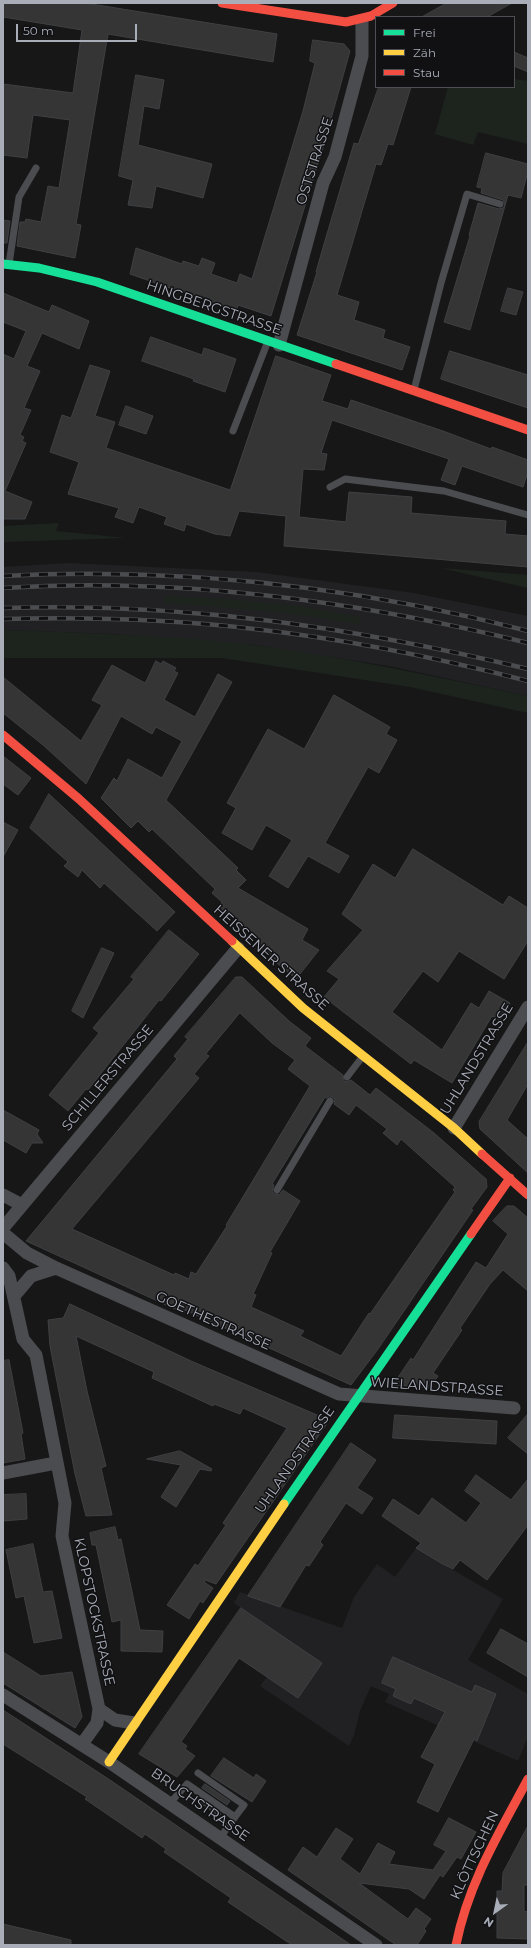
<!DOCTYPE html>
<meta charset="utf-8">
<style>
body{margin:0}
#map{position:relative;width:531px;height:1948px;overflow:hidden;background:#171717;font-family:Montserrat,sans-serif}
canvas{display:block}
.frame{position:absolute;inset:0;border:4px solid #a8adb8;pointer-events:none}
.legend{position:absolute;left:375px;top:16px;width:140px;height:72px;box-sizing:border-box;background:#111113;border:1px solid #4d4f55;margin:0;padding:5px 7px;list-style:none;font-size:12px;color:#a8adb8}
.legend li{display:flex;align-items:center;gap:8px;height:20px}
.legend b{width:20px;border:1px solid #4d4f55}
.north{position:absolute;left:475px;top:1892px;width:40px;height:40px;-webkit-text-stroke:3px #111113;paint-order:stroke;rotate:213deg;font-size:11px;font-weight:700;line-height:16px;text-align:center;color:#a8adb8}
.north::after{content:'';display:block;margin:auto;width:14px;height:18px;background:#a8adb8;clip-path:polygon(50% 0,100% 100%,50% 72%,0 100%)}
.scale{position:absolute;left:16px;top:24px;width:121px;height:18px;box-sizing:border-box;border:2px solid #a8adb8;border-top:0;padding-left:5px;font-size:12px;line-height:14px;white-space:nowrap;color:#a8adb8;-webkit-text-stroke:3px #111113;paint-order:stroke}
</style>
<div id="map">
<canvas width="531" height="1948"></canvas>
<div class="frame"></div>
<ul class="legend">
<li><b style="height:5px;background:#16e098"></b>Frei</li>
<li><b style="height:5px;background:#ffcf43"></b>Zäh</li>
<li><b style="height:5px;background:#f24e42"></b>Stau</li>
</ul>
<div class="north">N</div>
<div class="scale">50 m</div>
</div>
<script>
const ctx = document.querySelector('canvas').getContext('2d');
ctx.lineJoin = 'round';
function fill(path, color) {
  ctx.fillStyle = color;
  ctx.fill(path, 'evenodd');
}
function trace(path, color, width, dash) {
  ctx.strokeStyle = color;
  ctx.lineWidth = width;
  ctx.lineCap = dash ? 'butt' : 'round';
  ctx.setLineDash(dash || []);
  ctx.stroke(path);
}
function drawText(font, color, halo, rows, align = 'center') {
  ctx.font = font + ' Montserrat,sans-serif';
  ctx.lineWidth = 3;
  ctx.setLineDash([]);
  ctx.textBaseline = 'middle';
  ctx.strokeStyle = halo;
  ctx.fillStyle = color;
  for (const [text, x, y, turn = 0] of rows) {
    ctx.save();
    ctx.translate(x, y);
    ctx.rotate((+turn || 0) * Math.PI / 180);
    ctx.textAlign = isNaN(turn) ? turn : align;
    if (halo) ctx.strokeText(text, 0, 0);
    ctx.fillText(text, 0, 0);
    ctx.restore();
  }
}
fill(new Path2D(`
 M68,563L256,572L414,593L528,616V696L389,666L254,645L113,634L3,630V567Z
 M416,1548L503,1599L468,1660L528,1694V1737L518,1761L385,1702L389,1694L371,1686L360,1711L354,1735L349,1746L260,1686L267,1677L245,1662L269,1627L234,1603L240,1592L342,1628L354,1597L377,1564L395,1577Z`), '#212123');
fill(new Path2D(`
 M514,79L528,81V144L478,132L473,145L435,134L448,87H514Z
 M59,523L56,531L126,538L3,542V526Z
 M441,568L528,575V588Z
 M165,596L227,599L298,606L361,617L359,624L278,612L166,603Z
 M3,630C87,633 171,635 254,645C346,657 437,677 528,696V713L410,687L222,658H3Z`), '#1d241e');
const building = new Path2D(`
 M3,3H85L277,34L273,62L108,34L76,224L81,225L75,258L17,246L20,222H25L26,219L41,222L48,186L59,188L70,120L33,115L27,158L3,155V84L73,93L82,30L3,17Z
 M447,3H512L487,17H422Z
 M313,40L344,44L350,51L324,144L271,316L238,305L236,311L130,274L136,248L182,264L183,261L199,266L202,258L215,263L211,274L237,283L240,274L252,279L303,111L315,63L310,61Z
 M514,52L528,58V72L514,66Z
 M136,75L164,80L159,109L144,106L138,145L212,164L203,198L156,186L152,208L128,205L133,180L119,176Z
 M379,87H411L393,145L388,144L381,165L376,164L337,295L359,302L354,320L385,330L383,338L410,347L402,370L297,335L317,272H316L324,244L354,143L358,144Z
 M486,153L528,164V171L521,198L508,195L470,330L444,322L470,236L469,235L478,203L499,209L503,208L505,205L503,200L481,193L482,188L477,187Z
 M3,220L10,221L7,243H3Z
 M508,288L523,292L516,315L501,311Z
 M3,293L49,312L52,305L89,321L79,349L42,333L27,366L40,371L24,408L31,410L20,435L24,437L22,441L26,443L5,491L32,502L25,519H3V354L14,359L26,331L3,322Z
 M151,337L202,355L204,348L236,359L225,392L193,381L194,379L142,361Z
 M450,351L528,375V408L441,379Z
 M276,356L331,375L322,401L348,409L351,400L443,431L491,449L492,447L528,460V472L523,487L462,466L455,485L441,480L449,459L332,420L321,453L327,454L324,470L303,469L299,517L346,522L349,492L412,497L411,513L506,521L505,534L528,536V567L284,546L286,516L239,511L230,536L215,534L186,524L184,531L164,524L167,517L139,507L133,523L115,517L119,508L68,494L79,462L50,452L62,415L71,418L90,365L110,371L95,416L115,422L106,448L230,490Z
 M126,406L153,416L146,434L119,425Z
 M156,661L161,664L163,661L176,668L174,671L178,673L164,700L195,717L218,674L232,682L166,800L238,868L236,870L246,880L238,888L308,929L302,940L319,950L296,979L258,947L257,936L232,922L235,918L218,908L222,902L212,893L215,889L152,829L149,832L138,821L131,828L101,798L114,778L117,781L128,759L162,778L182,741L156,727L152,734L121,716L86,784L43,745L3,713V677L81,741L102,705L92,700L112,665L145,683Z
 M334,695L390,727L386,734L397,740L379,773L368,767L325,843L349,856L339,873L308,856L288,888L269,876L292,840L266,825L252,850L222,833L236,808L227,803L268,729L304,749Z
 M3,756L31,778L18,795L3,784Z
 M49,794L175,912L157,931L104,883L100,888L82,870L78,877L64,866L68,862L30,828Z
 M3,822L18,830L3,857Z
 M413,849L503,905L509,896L528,908V941L504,979L459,951L438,982L423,971L392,1012L442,1050L471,1003L479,1008L489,991L510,1003L500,1021L492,1016L452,1083L414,1060L411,1064L324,997L339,979L327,971L363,930L342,914L373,864L395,878Z
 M169,930L199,954L161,1001L159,1000L88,1090L86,1089L68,1111L49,1095L99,1033L93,1028L134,979L131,977Z
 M102,948L114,953L83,1018L72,1011Z
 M236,977H242L289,1021L311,1038L305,1046L343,1075L344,1081L347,1082L351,1080L370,1095L376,1088L434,1133L486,1179L487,1187L471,1209L473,1210L378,1349L351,1385L185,1310L184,1313L26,1241L177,1059L174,1056L188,1039L185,1037ZM240,1013L272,1043L295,1060L288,1069L310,1086L226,1225L227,1226L196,1274L191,1272L189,1279L175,1273L174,1275L72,1229L199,1078L194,1074L209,1056L206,1054ZM330,1096L335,1099L334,1104L349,1115L356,1105L387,1129L383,1133L397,1145L401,1139L455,1187L453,1190L455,1192L370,1314L369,1313L341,1356L300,1336L304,1331L251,1307L256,1295L253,1294L272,1253L270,1252L300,1201L283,1190L279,1195L275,1194L272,1192L274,1185L272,1184L325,1097L326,1098Z
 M528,1042V1084L507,1120L528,1139V1173L480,1129L479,1122Z
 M3,1110L39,1130L37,1134L43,1143H32L26,1153L3,1140Z
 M507,1206H514L528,1218V1291L503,1270L490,1284L460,1328L462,1330L433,1373L438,1376L430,1388L393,1385L411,1358L413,1360L476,1262L486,1268L508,1234L493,1221Z
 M70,1304L191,1361L324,1418L326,1425L216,1584L205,1580L204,1582L213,1588L203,1603L200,1601L189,1619L167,1605L195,1564L198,1566L226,1525L223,1523L287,1428L243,1408L240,1414L214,1404L213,1406L152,1378L154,1372L76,1336L87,1391L106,1466L101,1468L112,1515L86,1516L75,1474L50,1346L48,1320L63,1318Z
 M9,1360L23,1433L21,1434L25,1459L3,1463V1361Z
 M528,1414V1454L508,1438Z
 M395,1415L497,1421L496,1444L393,1438Z
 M351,1443L376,1460L357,1488L373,1498L362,1514L346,1503L320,1542L323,1545L309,1566L306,1565L280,1607L248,1596Z
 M180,1451L212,1469L211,1471L200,1469L176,1507L161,1497L181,1465L147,1459Z
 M476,1475L511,1500L528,1479V1525L487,1580L460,1560L453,1569L441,1563L416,1548L421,1543L382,1516L393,1499L419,1516L432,1498L466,1523L481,1503L465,1491Z
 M26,1494L27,1519L3,1521V1495Z
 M115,1527L118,1540L121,1539L140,1630L163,1631L162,1652L121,1651V1620L112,1622L96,1545H92L90,1533Z
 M33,1544L43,1592L52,1591L62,1638L34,1643L24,1596L16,1598L6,1550Z
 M241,1608L322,1663L298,1698L239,1658L181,1742L187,1746L185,1749L195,1756L177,1777L139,1754Z
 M501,1629L528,1644V1677L487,1653Z
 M3,1652L41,1676L72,1672L82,1717L75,1728L3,1683Z
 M393,1657L472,1692L475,1685L496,1694L477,1741L474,1739L438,1812L417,1802L435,1764L421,1757L445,1712L414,1698L411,1704L393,1696L396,1689L382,1683Z
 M3,1710L110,1780L351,1945H292L228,1902L231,1898L164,1852L166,1849L145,1834L142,1838L85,1799L87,1797L3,1744Z
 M224,1758L254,1778L256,1774L266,1781L252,1802L211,1776Z
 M205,1784L230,1801L227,1805L202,1788Z
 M196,1797L221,1814L219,1816L195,1799Z
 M449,1818L476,1832L461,1859L457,1857L443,1877L440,1875L424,1899L409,1889L359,1883L408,1919L416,1908L431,1919L424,1929L426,1931L417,1945H396L288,1870L303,1847L317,1857L336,1828L353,1839L340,1859L360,1874L378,1843L395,1852L389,1864L433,1870L446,1851L434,1845Z
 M528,1826V1885H524V1912L528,1911V1939L497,1938V1891H502L503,1873Z
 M3,1924L71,1940V1945H3Z`);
fill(building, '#353536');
trace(building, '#3f4043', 1);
trace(new Path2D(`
 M9,264L19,197L36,168
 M414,390L441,283L467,194L500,204
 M233,431L268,341
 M330,487L345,479L444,491L528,515
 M347,1077L363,1056
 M277,1190L330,1101
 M198,1773L244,1805L235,1817
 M170,1803L187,1784L235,1817L220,1838`), '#4b4c50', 7);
trace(new Path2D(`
 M279,345L323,183L335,157L362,56V21
 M454,1128L528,1007
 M3,1195L22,1205
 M3,1228L238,948
 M3,1233L27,1253L56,1268L339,1394L514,1408
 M3,1268L9,1276L23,1339L36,1355L65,1503L62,1536L99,1709L97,1723L82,1744
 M14,1296L31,1276L56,1268
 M3,1473L56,1463
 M3,1695L109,1762L376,1945
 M99,1709L115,1720L134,1723`), '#4b4c50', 13);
trace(new Path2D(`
 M3,264L39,268L97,282L336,364
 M284,1504L471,1234`), '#16e098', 9);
trace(new Path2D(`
 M232,941L303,1008L454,1128L482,1154
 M109,1762L284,1504`), '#ffcf43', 9);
trace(new Path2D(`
 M222,3L346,22L371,16L393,3
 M336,364L528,430
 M3,735L79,799L232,941
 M482,1154L528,1195
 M471,1234L510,1178
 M456,1945C468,1884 499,1833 528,1779`), '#f24e42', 9);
const rail = new Path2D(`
 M3,576C179,567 358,587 528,631
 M3,588C179,577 357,601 528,643
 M3,608C185,602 351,627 528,669
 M3,619C87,617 171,619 254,629C347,639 438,658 528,681`);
trace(rail, '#4b4c4f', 4.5);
trace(rail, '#111113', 3, [9]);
drawText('14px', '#a8adb8', '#111113', [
 ["OSTSTRASSE",315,161,-72],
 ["HINGBERGSTRASSE",214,308,19],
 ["HEISSENER STRASSE",271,958,42],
 ["UHLANDSTRASSE",477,1059,-59],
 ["SCHILLERSTRASSE",108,1078,-50],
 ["GOETHESTRASSE",213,1321,24],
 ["WIELANDSTRASSE",437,1387,4],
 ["UHLANDSTRASSE",295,1460,-55],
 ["KLOPSTOCKSTRASSE",94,1612,78],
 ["BRUCHSTRASSE",200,1805,35],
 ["KLÖTTSCHEN",475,1855,-65]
]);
</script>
